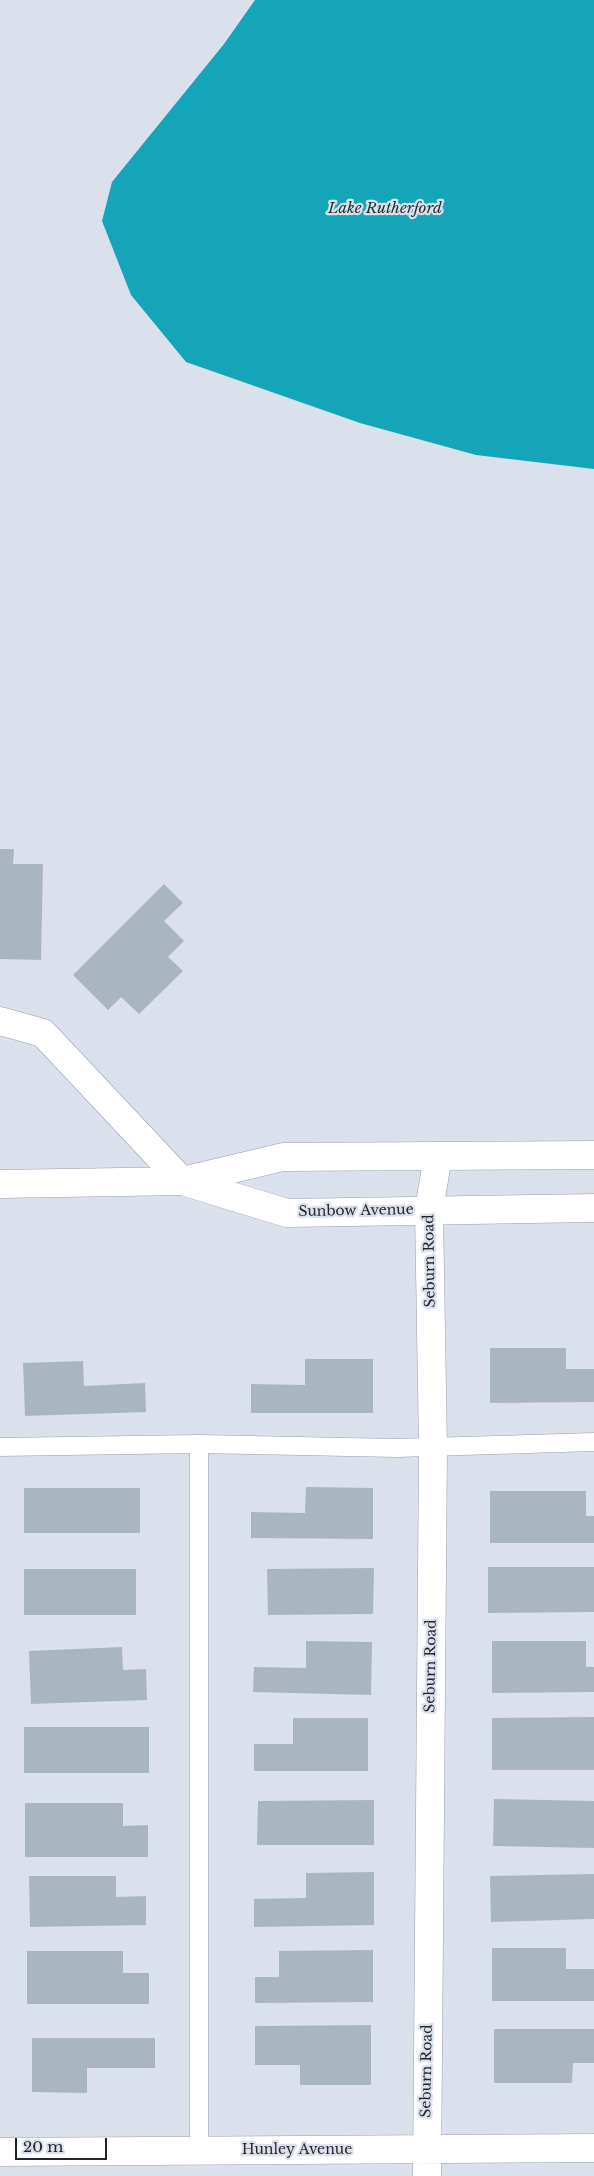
<!DOCTYPE html>
<style>
body{margin:0}
#map{position:relative;width:594px;height:2176px;overflow:hidden;background:#dae0ec;font-family:"Libre Baskerville",serif}
canvas{display:block}
.scale{position:absolute;left:15px;top:2138px;width:92px;height:22px;box-sizing:border-box;border:2px solid #24262b;border-top:0;padding-left:6px;font-size:15px;line-height:18px;white-space:nowrap;color:#24262b;-webkit-text-stroke:4px #dae0ec;paint-order:stroke}
</style>
<div id="map">
<canvas width="594" height="2176"></canvas>
<div class="scale">20 m</div>
</div>
<script>
const ctx = document.querySelector('canvas').getContext('2d');
ctx.lineJoin = 'round';
function fill(path, color) {
  ctx.fillStyle = color;
  ctx.fill(path, 'evenodd');
}
function trace(path, color, width, dash) {
  ctx.strokeStyle = color;
  ctx.lineWidth = width;
  ctx.lineCap = dash ? 'butt' : 'round';
  ctx.setLineDash(dash || []);
  ctx.stroke(path);
}
function drawText(font, color, halo, rows, align = 'center') {
  ctx.font = font + ' "Libre Baskerville",serif';
  ctx.lineWidth = 4.5;
  ctx.setLineDash([]);
  ctx.textBaseline = 'middle';
  ctx.strokeStyle = halo;
  ctx.fillStyle = color;
  for (const [text, x, y, turn = 0] of rows) {
    ctx.save();
    ctx.translate(x, y);
    ctx.rotate((+turn || 0) * Math.PI / 180);
    ctx.textAlign = isNaN(turn) ? turn : align;
    if (halo) ctx.strokeText(text, 0, 0);
    ctx.fillText(text, 0, 0);
    ctx.restore();
  }
}
fill(new Path2D(`
 M255,0H594V469L476,455L360,423L186,362L131,295L102,221L112,182L224,44Z`), '#14a5b8');
fill(new Path2D(`
 M0,849H14L13,864H43L41,960L0,959Z
 M164,884L183,903L164,921L184,941L168,957L183,971L139,1014L121,997L108,1010L73,975Z
 M490,1348H566V1369H594V1402L490,1403Z
 M305,1359H373V1413H251V1384L305,1385Z
 M83,1361L84,1386L145,1383L146,1412L25,1416L23,1363Z
 M306,1487L373,1488V1539L251,1538V1512L305,1513Z
 M24,1488H140V1533H24Z
 M490,1491H586V1516H594V1543H490Z
 M488,1567H594V1612L488,1613Z
 M374,1568L373,1614L268,1615L267,1569Z
 M24,1569H136V1615H24Z
 M306,1641L372,1642L371,1695L253,1692L254,1667L306,1668Z
 M492,1641H586V1667H594V1692L492,1693Z
 M122,1647L123,1670L146,1669L147,1700L31,1704L29,1651Z
 M594,1717V1770H492V1718Z
 M293,1718H368V1771H254V1744H293Z
 M24,1727H149V1773H24Z
 M494,1799L594,1801V1848L493,1846Z
 M374,1800V1845H257L258,1801Z
 M25,1803H123V1826L148,1825V1857H25Z
 M374,1872V1925L254,1927V1899L306,1898V1873Z
 M594,1874V1919L491,1922L490,1876Z
 M29,1876H116V1897L146,1896V1925L30,1927Z
 M492,1948H566V1969H594V2001H492Z
 M373,1950V2002L255,2003V1977H279V1951Z
 M27,1951H123V1973H149V2004H27Z
 M371,2025V2085H300V2065H255V2026Z
 M494,2029H594V2063H573L572,2083H494Z
 M32,2038H155V2068H87V2093L32,2092Z`), '#aab6bf');
const service = new Path2D(`
 M0,1447L199,1444L397,1448L594,1442
 M199,2151V1444`);
const minor = new Path2D(`
 M0,1021L43,1033L182,1181L287,1213L594,1208
 M0,1184L182,1181L283,1157L594,1155
 M0,2152L594,2148
 M427,2176L433,1448L429,1210L438,1156`);
trace(service, '#989eaa', 19);
trace(minor, '#989eaa', 29);
trace(service, '#fff', 18);
trace(minor, '#fff', 28);
drawText('14px', '#24262b', '#dae0ec', [
 ["Sunbow Avenue",356,1211,-1],
 ["Seburn Road",430,1261,-91],
 ["Seburn Road",431,1666,-89],
 ["Seburn Road",427,2071,-89],
 ["Hunley Avenue",297,2150]
]);
drawText('italic 15px', '#1b3034', '#dae0ec', [
 ["Lake Rutherford",385,209]
]);
</script>
